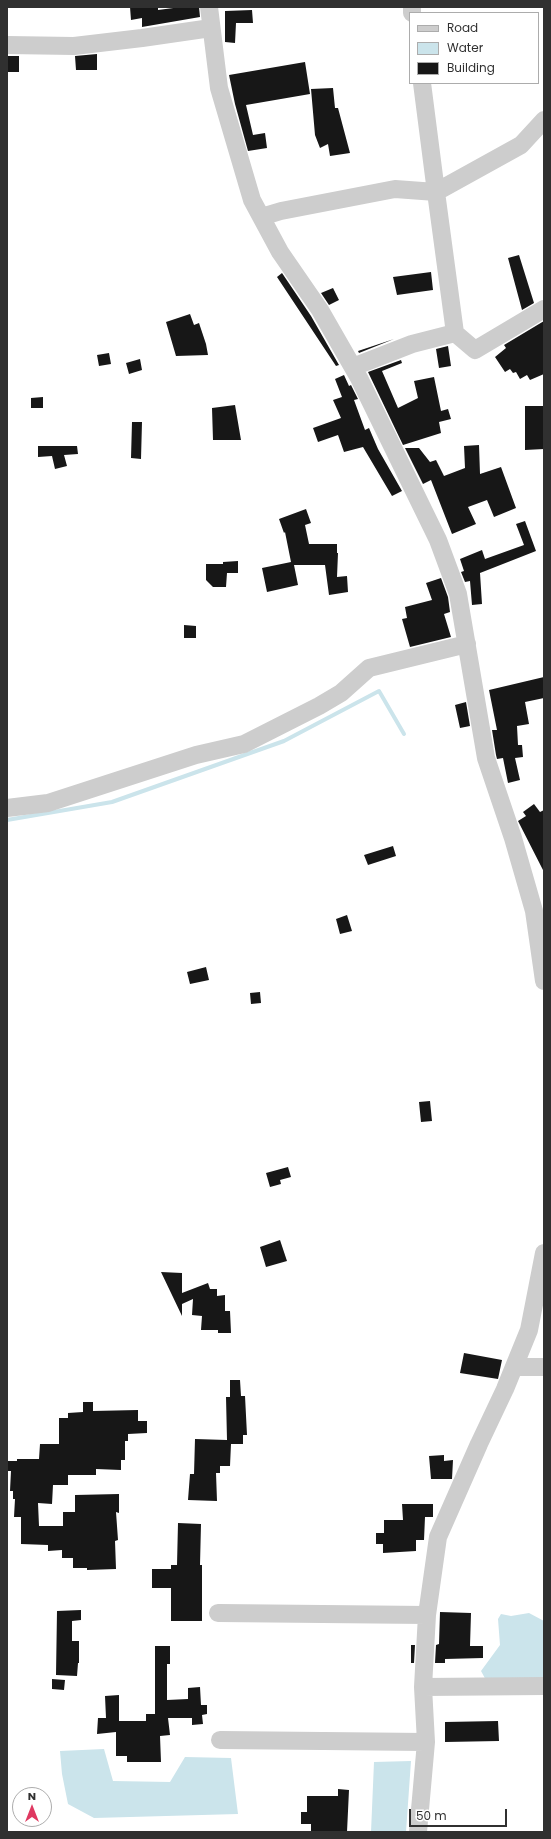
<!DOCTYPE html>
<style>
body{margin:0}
#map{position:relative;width:551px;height:1839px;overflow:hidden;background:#fff;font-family:Poppins,sans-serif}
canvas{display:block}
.frame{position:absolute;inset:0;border:8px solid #303030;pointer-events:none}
.legend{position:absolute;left:409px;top:12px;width:130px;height:72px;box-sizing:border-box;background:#fff;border:1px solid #acacac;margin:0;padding:5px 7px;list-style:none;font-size:12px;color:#303030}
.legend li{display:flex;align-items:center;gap:8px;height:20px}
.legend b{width:20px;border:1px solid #acacac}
.north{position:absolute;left:12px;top:1787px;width:40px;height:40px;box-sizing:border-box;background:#fff;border:1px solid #acacac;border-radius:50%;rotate:0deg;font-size:11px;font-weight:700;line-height:16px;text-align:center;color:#303030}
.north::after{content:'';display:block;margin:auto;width:14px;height:18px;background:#df3961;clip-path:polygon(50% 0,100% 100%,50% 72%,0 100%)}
.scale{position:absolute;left:409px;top:1809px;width:98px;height:18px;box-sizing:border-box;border:2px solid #303030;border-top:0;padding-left:5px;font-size:12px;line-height:14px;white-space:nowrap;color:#303030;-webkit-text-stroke:3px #fff;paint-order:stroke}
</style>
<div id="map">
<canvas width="551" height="1839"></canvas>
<div class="frame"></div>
<ul class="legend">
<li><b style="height:5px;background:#cdcdcd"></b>Road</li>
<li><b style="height:11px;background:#cbe4eb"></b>Water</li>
<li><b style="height:11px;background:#171717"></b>Building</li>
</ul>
<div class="north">N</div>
<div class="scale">50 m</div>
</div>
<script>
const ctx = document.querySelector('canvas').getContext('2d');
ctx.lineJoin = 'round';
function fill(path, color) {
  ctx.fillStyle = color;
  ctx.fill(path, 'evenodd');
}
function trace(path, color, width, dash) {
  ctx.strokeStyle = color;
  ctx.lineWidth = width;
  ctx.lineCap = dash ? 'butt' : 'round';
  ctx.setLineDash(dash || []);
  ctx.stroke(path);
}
fill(new Path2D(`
 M529,1613L544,1621V1677L542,1679L487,1682L481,1671L500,1645L498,1619L501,1614L511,1616Z
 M104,1749L113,1781L170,1782L185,1757L231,1758L238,1814L94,1818L68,1804L62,1774L60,1751Z
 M411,1761L406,1832H371L374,1762Z`), '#cbe4eb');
trace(new Path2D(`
 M7,820L112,802L284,741L379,691L404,734`), '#cbe4eb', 4);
fill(new Path2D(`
 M130,7H158V10L181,7H199L200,17L142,27V18L131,20Z
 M252,10L253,23H236L235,43L225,42V11Z
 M97,54V70H76L75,56Z
 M7,56H19V72H7Z
 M305,62L310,94L246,105L253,135L265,133L267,148L248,151L235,104L229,75Z
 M333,88L335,108H338L350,153L330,156L328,144L320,148L315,135L311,89Z
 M519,255L534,303L522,310L508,258Z
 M431,272L433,290L397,295L393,277Z
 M282,273L311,316L339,365L336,366L277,277Z
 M333,288L339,300L329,305L321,293Z
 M190,314L194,325L199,323L206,344L208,355L176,356L166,322Z
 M544,321V374L530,380L527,375L520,379L516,372L513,373L510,369L505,372L495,357L506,348L504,345Z
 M394,339L359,353L358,351Z
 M448,346L451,366L439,368L436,349Z
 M109,353L111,364L99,366L97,355Z
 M140,359L142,370L129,374L126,363Z
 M401,360L402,363L382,371L398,408L418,398L414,381L434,377L441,411L448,409L451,419L439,422L441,433L403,445L368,372Z
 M344,375L349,386L351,385L358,399L354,400L365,430L369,428L378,449L402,491L392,496L363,447L344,452L338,435L318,442L313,428L341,418L333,400L342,397L335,379Z
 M43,397V408H31V398Z
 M235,405L241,440H213L212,408Z
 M525,406H544V449L525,450Z
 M132,422H142L141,459L131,458Z
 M479,445L480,474L501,467L516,508L494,517L487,500L468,507L476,524L452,534L431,480L423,484L405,448H419L430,462L436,460L444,476L465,468L464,446Z
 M38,446H77L78,454L64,455L67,466L55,469L52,456L38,457Z
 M306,509L311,523L305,525L309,544H337V553H338L337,577L347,576L348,592L329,595L325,565H294L298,585L267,592L262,568L291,562L285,532L284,533L279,519Z
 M525,521L536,551L480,573L482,604L472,605L470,581L465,582L461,572L464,571L460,559L482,550L485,559L524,545L516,524Z
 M238,561V573H227L226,587H213L206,580V564H223V562Z
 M441,578L448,597L450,612L444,614L451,637L410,647L402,619L407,618L405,607L432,600L426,583Z
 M184,625L196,626V638H184Z
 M544,677V698L525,702L529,724L517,726L518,745H522L523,757L515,758L520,780L508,783L503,758L497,759L496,755L492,730H497L489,690Z
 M466,702L470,726L460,728L455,705Z
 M534,804L540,812L544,810V872L518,821L526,816L523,812Z
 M393,846L396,856L368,865L364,855Z
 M347,915L352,931L340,934L336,919Z
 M206,967L209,980L190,984L187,972Z
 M260,992L261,1003L251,1004L250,993Z
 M430,1101L432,1121L421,1122L419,1102Z
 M288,1167L291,1177L280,1180L281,1184L270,1187L266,1173Z
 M280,1240L287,1261L266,1267L260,1247Z
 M161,1272L182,1273V1293L208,1283L210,1289H217V1296L225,1295V1311H230L231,1333H218V1330H201L202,1316L192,1315L193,1299L182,1304V1316Z
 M464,1353L502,1360L498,1379L460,1373Z
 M230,1380H240L241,1396H245L247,1435H243V1444H231L230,1466H220V1473H216L217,1501L188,1500L190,1474H194L195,1439L227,1440L226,1397H230Z
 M83,1402H93V1411L138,1410V1421H147V1433L128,1434V1441H125V1460H121V1470L96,1469V1475H68V1485H53L52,1504L38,1503L39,1526H63V1512H75V1495L119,1494V1513L116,1512L118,1540L115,1541L116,1569L87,1570V1568H73V1558H62V1550L48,1551V1545L21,1544V1517H14L15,1499H13V1491H10L11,1471H7V1461H17V1459H39L40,1444H59V1418H68V1413L83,1412Z
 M444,1455V1461L453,1460L452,1479H431L429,1456Z
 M402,1504H433V1517H425L424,1540H416V1551L383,1553V1544H376V1533H384V1520H403Z
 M178,1523L201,1524L200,1565H202V1621H171V1588H152V1569H171V1565H177Z
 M81,1610V1620L72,1621V1641H79V1663H78L77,1676L56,1675L57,1611Z
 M440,1612L471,1613L470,1646H483V1658L445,1659V1663H435L436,1645L439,1644Z
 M411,1645H415L414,1663H411Z
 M155,1646H170V1664H167V1700L188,1699V1688L200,1687L201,1705H207V1714L202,1715L203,1724L192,1725V1718H168L170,1735L160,1736L161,1762H127V1756H116V1732L97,1734L98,1718H106L105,1696L119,1695V1721H146V1714H155Z
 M52,1679L65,1680L64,1690L52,1689Z
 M498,1721L499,1741L445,1742V1722Z
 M338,1789L349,1790L347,1832H311V1824H301V1812H307V1796H338Z`), '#171717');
trace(new Path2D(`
 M209,7L219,88L252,200L280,252L320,310L359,378L438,540L458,594L486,758L513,838L534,911L544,981
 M412,7V13
 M7,45L74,46L142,38L211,28
 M422,83L436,192L521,145L544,120
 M261,217L281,211L395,189L436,192L455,333
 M353,367L412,344L455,333L475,350L544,309
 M7,808L48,803L196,755L244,744L319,706L341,693L369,668L467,644
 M514,1367H544
 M218,1613L427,1615
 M423,1687L544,1686
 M220,1740L426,1742
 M418,1832L426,1742L423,1687L427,1615L438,1537L479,1444L505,1389L529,1330L544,1253`), '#cdcdcd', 18);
</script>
